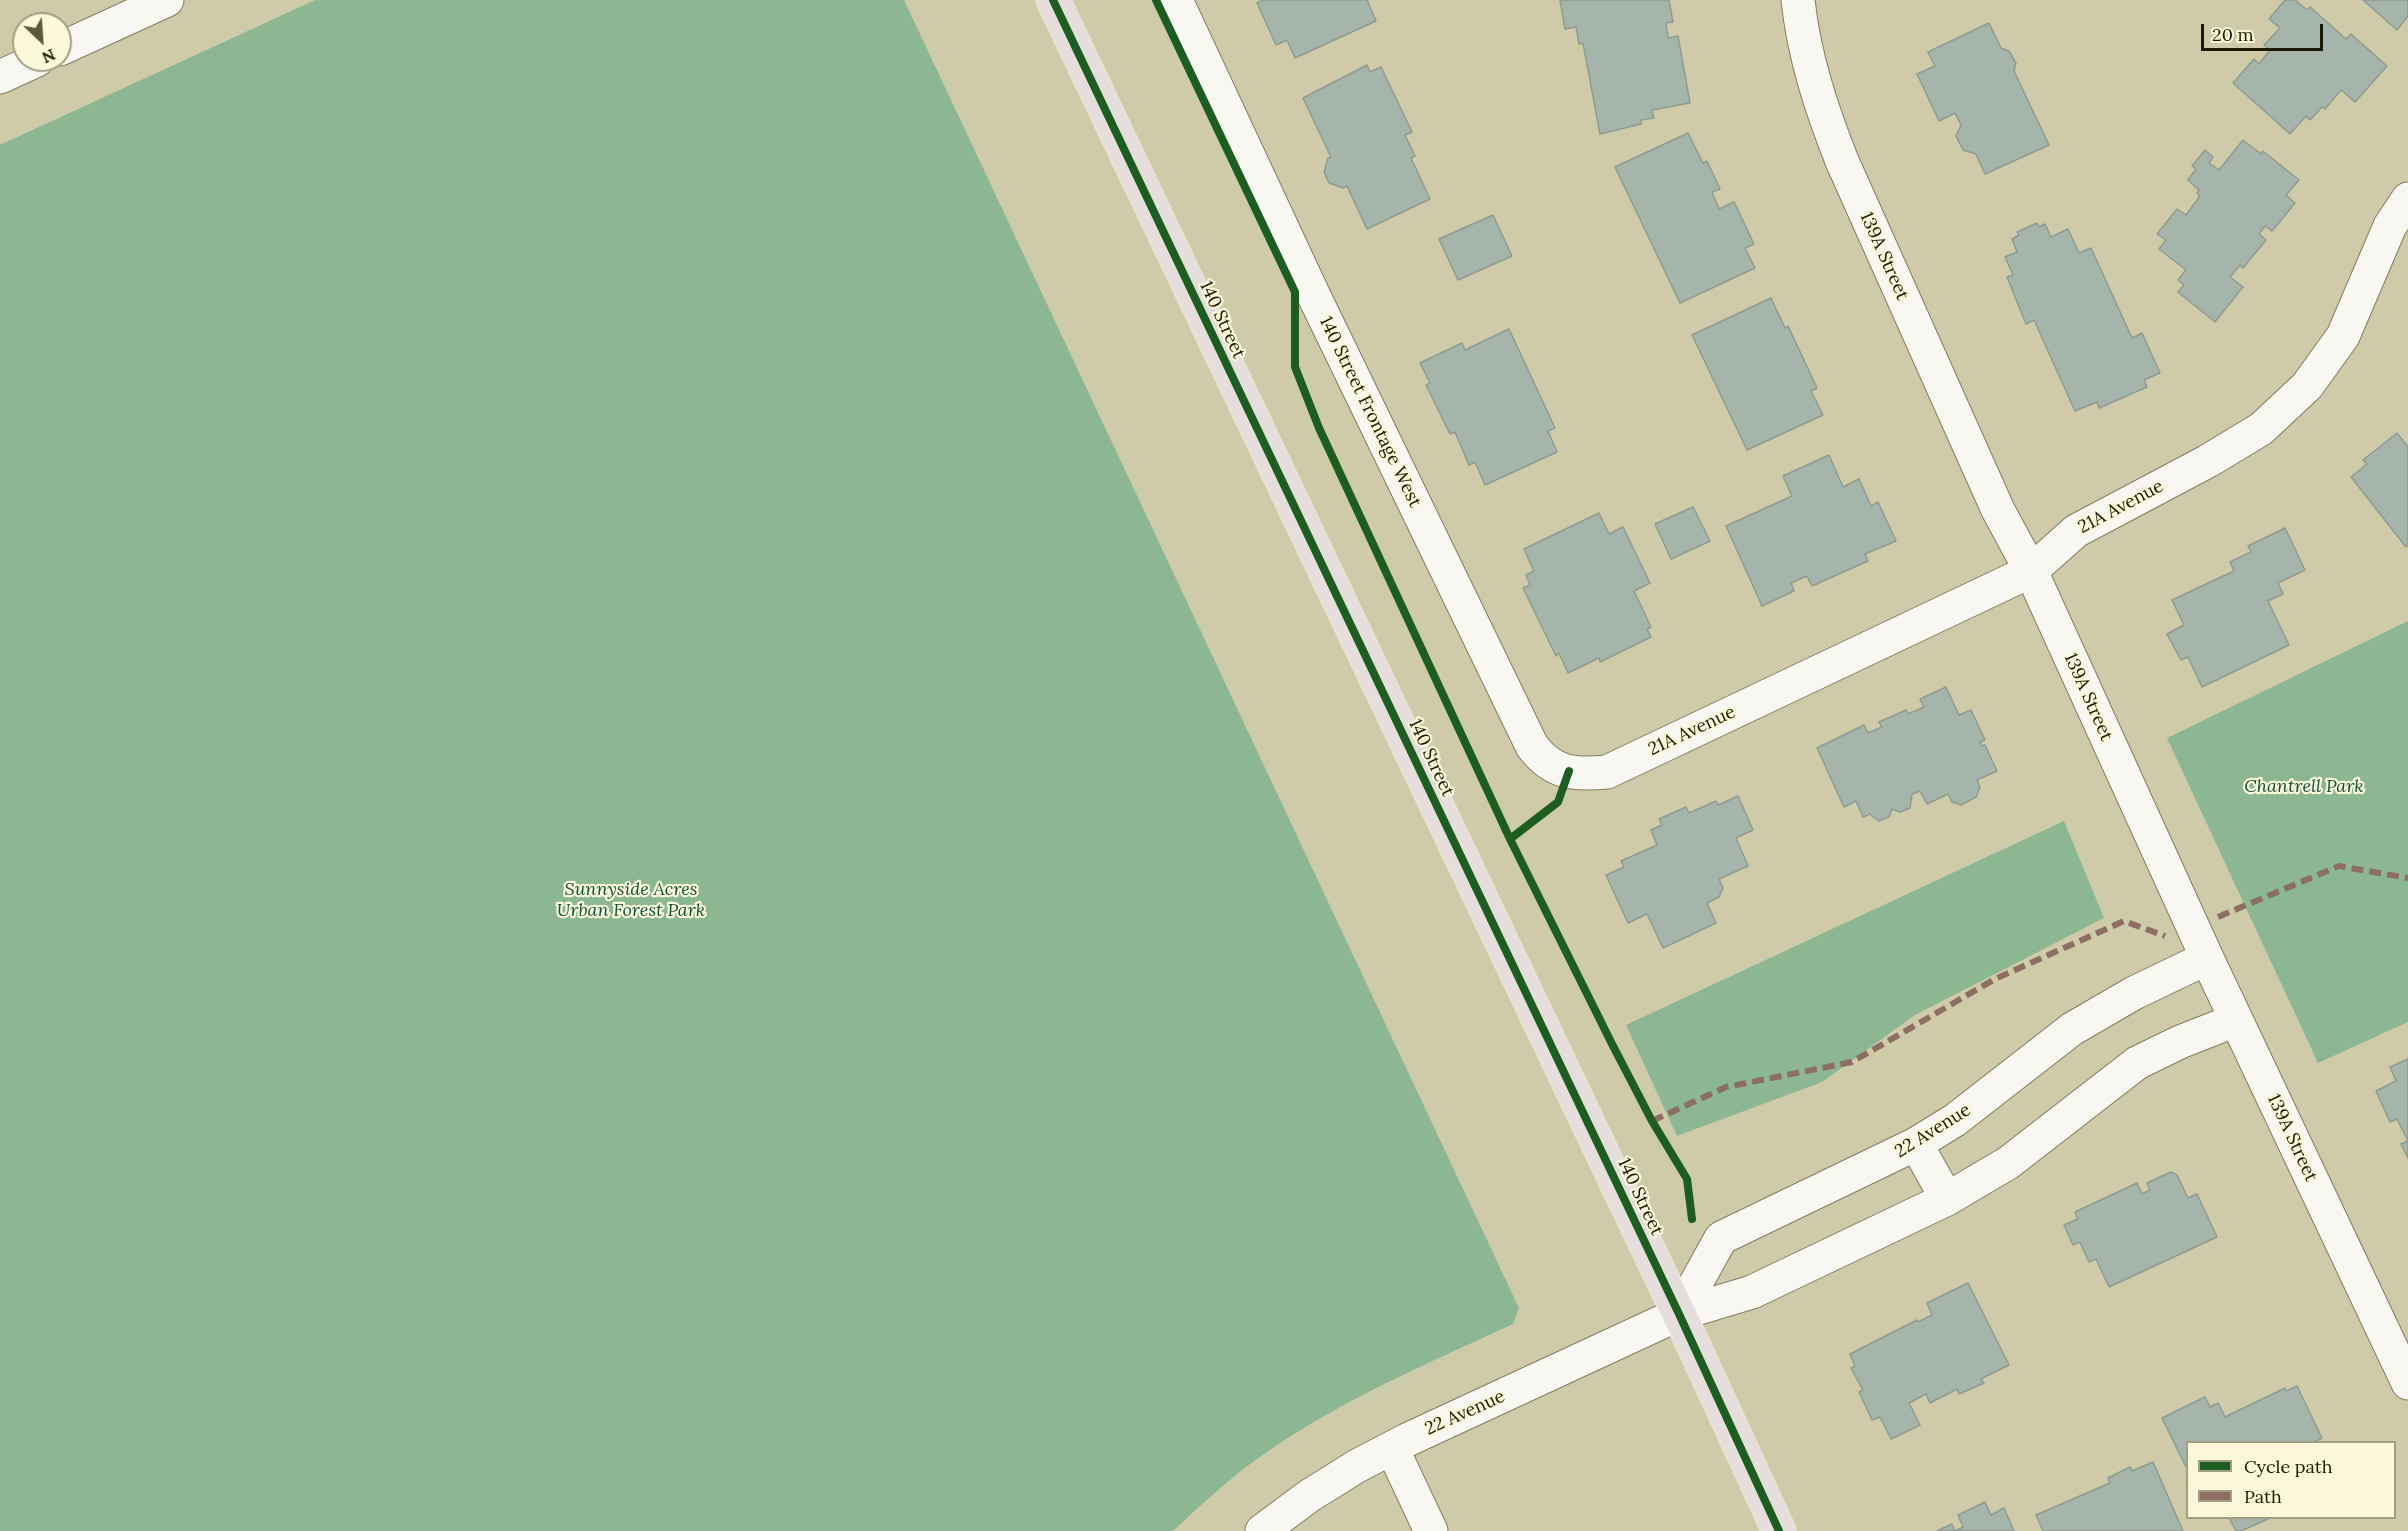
<!DOCTYPE html>
<style>
body{margin:0}
#map{position:relative;width:2408px;height:1531px;overflow:hidden;background:#cfcba8;font-family:Lora,serif}
canvas{display:block}
.legend{position:absolute;left:2186px;top:1441px;width:210px;height:78px;box-sizing:border-box;background:#faf8d9;border:2px solid #a19f83;margin:0;padding:8px 10px;list-style:none;font-size:18px;color:#1c1a02}
.legend li{display:flex;align-items:center;gap:12px;height:30px}
.legend b{width:30px;border:2px solid #a19f83}
.north{position:absolute;left:12px;top:12px;width:60px;height:60px;box-sizing:border-box;background:#faf8d9;border:2px solid #a19f83;border-radius:50%;rotate:155deg;font-size:16px;font-weight:700;line-height:24px;text-align:center;color:#1c1a02}
.north::after{content:'';display:block;margin:auto;width:21px;height:27px;background:#5b583c;clip-path:polygon(50% 0,100% 100%,50% 72%,0 100%)}
.scale{position:absolute;left:2201px;top:24px;width:122px;height:27px;box-sizing:border-box;border:3px solid #1c1a02;border-top:0;padding-left:8px;font-size:18px;line-height:21px;white-space:nowrap;color:#1c1a02;-webkit-text-stroke:4px #faf8d9;paint-order:stroke}
</style>
<div id="map">
<canvas width="2408" height="1531"></canvas>
<ul class="legend">
<li><b style="height:8px;background:#1b5e20"></b>Cycle path</li>
<li><b style="height:8px;background:#8d6e63"></b>Path</li>
</ul>
<div class="north">N</div>
<div class="scale">20 m</div>
</div>
<script>
const ctx = document.querySelector('canvas').getContext('2d');
ctx.lineJoin = 'round';
function fill(path, color) {
  ctx.fillStyle = color;
  ctx.fill(path, 'evenodd');
}
function trace(path, color, width, dash) {
  ctx.strokeStyle = color;
  ctx.lineWidth = width;
  ctx.lineCap = dash ? 'butt' : 'round';
  ctx.setLineDash(dash || []);
  ctx.stroke(path);
}
function drawText(font, color, halo, rows, align = 'center') {
  ctx.font = font + ' Lora,serif';
  ctx.lineWidth = 4.5;
  ctx.setLineDash([]);
  ctx.textBaseline = 'middle';
  ctx.strokeStyle = halo;
  ctx.fillStyle = color;
  for (const [text, x, y, turn = 0] of rows) {
    ctx.save();
    ctx.translate(x, y);
    ctx.rotate((+turn || 0) * Math.PI / 180);
    ctx.textAlign = isNaN(turn) ? turn : align;
    if (halo) ctx.strokeText(text, 0, 0);
    ctx.fillText(text, 0, 0);
    ctx.restore();
  }
}
fill(new Path2D(`
 M315,0H904L1519,1308L1513,1324C1429,1363 1343,1399 1267,1452C1233,1475 1203,1503 1173,1531H0V145Z
 M2408,621V1022L2318,1063L2167,738Z
 M2064,821L2104,918L1915,1015L1822,1082L1677,1136L1626,1025Z`), '#8bb793');
const building = new Path2D(`
 M1263,0H1367L1376,21L1295,58L1287,40L1276,45L1257,3Z
 M1560,0H1669L1673,22L1666,23L1668,38L1678,36L1690,103L1652,110L1654,118L1641,120V124L1600,134L1583,43L1579,44L1576,27L1565,29Z
 M2285,0H2295L2307,10L2310,7L2346,39L2351,34L2387,66L2355,102L2341,90L2325,109L2322,107L2310,120L2306,116L2290,134L2233,83L2254,59L2259,64L2270,50L2264,45L2280,28L2269,19Z
 M2363,0H2408V16L2397,30Z
 M1989,23L2001,48L2009,51L2016,63L2014,71L2049,145L1985,174L1976,154L1963,150L1956,136L1961,125L1955,113L1939,121L1917,74L1935,66L1928,52Z
 M1367,65L1370,72L1381,67L1412,132L1405,135L1415,156L1411,158L1430,199L1367,229L1347,186L1343,188L1329,183L1324,172L1328,158L1331,157L1303,98Z
 M1688,133L1703,163L1707,161L1720,189L1712,192L1719,209L1734,202L1754,244L1745,248L1755,268L1680,303L1615,167Z
 M2243,140L2261,154L2263,151L2299,180L2286,195L2295,203L2272,231L2265,226L2259,234L2266,240L2243,268L2240,265L2230,277L2243,287L2215,322L2178,292L2184,285L2178,280L2186,270L2159,249L2166,240L2157,234L2177,209L2186,215L2200,196L2197,193L2199,190L2188,180L2196,169L2192,166L2205,150L2213,157L2209,163L2219,170Z
 M1493,215L1512,256L1458,280L1439,239Z
 M2037,223L2039,227L2045,224L2051,237L2068,229L2079,253L2091,248L2132,338L2142,333L2160,373L2144,380L2147,387L2099,408L2097,402L2075,411L2034,320L2026,324L2007,277L2013,275L2005,257L2017,252L2012,239L2019,235L2017,232Z
 M1771,298L1785,328L1788,326L1817,388L1811,391L1823,415L1747,450L1692,335Z
 M1509,329L1555,428L1548,431L1557,452L1485,485L1475,462L1469,465L1455,432L1450,434L1426,385L1430,383L1420,363L1462,343L1465,350Z
 M2397,433L2408,447V545L2406,547L2351,477L2367,464L2363,460Z
 M1829,455L1843,487L1859,479L1871,506L1878,502L1896,541L1865,554L1868,561L1812,586L1807,576L1791,583L1794,591L1762,606L1726,526L1792,496L1783,476Z
 M1693,507L1710,541L1671,559L1655,524Z
 M1599,513L1609,534L1623,527L1650,583L1634,591L1651,627L1647,629L1651,637L1600,662L1599,658L1568,673L1559,653L1556,656L1523,588L1530,585L1526,575L1534,571L1524,549Z
 M2285,528L2305,570L2278,583L2283,594L2268,601L2289,645L2202,687L2188,657L2181,660L2167,634L2184,625L2172,600L2234,571L2230,562L2251,552L2248,546Z
 M1946,687L1959,715L1971,710L1985,740L1980,742L1982,746L1985,745L1997,771L1977,780L1980,787L1976,797L1961,805L1952,802L1948,794L1927,804L1920,791L1912,794L1910,808L1900,812L1892,809L1889,817L1879,821L1870,814L1863,817L1856,801L1844,807L1817,748L1864,725L1868,733L1882,727L1879,722L1906,710L1908,714L1924,707L1920,699Z
 M1738,796L1753,830L1736,838L1748,866L1719,879L1723,888L1719,897L1707,903L1716,923L1663,948L1647,914L1628,923L1606,875L1624,867L1621,861L1657,845L1651,830L1662,825L1659,819L1686,807L1689,813L1716,801L1718,805Z
 M2408,1059V1158L2401,1144L2408,1141L2397,1119L2390,1122L2376,1091L2396,1081L2390,1067Z
 M2171,1172L2177,1175L2188,1198L2197,1194L2217,1237L2109,1287L2096,1259L2089,1262L2080,1242L2073,1245L2064,1225L2078,1219L2075,1212L2137,1183L2142,1194L2150,1190L2147,1183Z
 M1968,1283L2009,1365L1981,1379L1984,1383L1959,1394L1957,1389L1930,1403L1926,1394L1909,1403L1920,1425L1891,1439L1880,1417L1872,1420L1859,1392L1863,1390L1851,1368L1855,1366L1850,1354L1917,1320L1918,1322L1932,1315L1927,1303Z
 M2297,1386L2322,1438L2314,1442H2188V1471L2162,1418L2205,1397L2210,1407L2218,1403L2225,1417L2285,1388L2286,1391Z
 M2153,1462L2183,1531H2043L2036,1515L2110,1483L2108,1478L2130,1467L2132,1471Z
 M1985,1502L1991,1515L2004,1508L2014,1531H1937L1952,1524L1955,1531L1963,1527L1958,1515Z
 M2229,1518H2270L2241,1531H2236Z`);
fill(building, '#a6b5ab');
trace(building, '#8e9b90', 1.5);
const minor = new Path2D(`
 M1176,0L1313,294L1532,746C1553,774 1574,775 1607,772L2031,571L2076,531L2208,461L2261,429L2307,386L2343,336L2390,226L2408,199
 M1798,0C1804,56 1821,108 1842,161L1998,510L2031,571L2207,958L2408,1383
 M60,49L167,0
 M0,77L37,60
 M1916,1144L1947,1199
 M1679,1314L1721,1238L1916,1144L1955,1120L2072,1029L2134,993L2207,958
 M1392,1448L1431,1531
 M1262,1531L1309,1496L1357,1466L1407,1440L1679,1314L1752,1292L1947,1199L2008,1163L2137,1063L2180,1042L2236,1020`);
const major = new Path2D(`
 M1053,0L1679,1314L1779,1531`);
trace(minor, '#807d60', 35);
trace(major, '#e9e8d8', 35);
trace(minor, '#f8f7f2', 33);
trace(major, '#e5dedd', 33);
trace(new Path2D(`
 M2218,917L2339,866L2408,878
 M1652,1121L1726,1087L1852,1062L1995,979L2124,921L2165,936`), '#8d6e63', 6, [12, 6]);
trace(new Path2D(`
 M1053,0L1679,1314L1779,1531
 M1156,0L1295,292V367L1319,428L1510,839L1612,1044L1652,1121L1687,1179L1692,1219
 M1510,839L1558,802L1569,771`), '#1b5e20', 8);
drawText('18px', '#1c1a02', '#faf8d9', [
 ["139A Street",1884,256,66],
 ["140 Street",1222,320,65],
 ["140 Street Frontage West",1370,412,64],
 ["21A Avenue",2121,507,-28],
 ["139A Street",2088,697,66],
 ["21A Avenue",1692,731,-25],
 ["140 Street",1431,758,65],
 ["22 Avenue",1933,1131,-32],
 ["139A Street",2292,1138,65],
 ["140 Street",1640,1197,65],
 ["22 Avenue",1465,1413,-24]
]);
drawText('italic 18px', '#0f523a', '#faf8d9', [
 ["Chantrell Park",2304,787],
 ["Sunnyside Acres",631,890],
 ["Urban Forest Park",631,911]
]);
</script>
